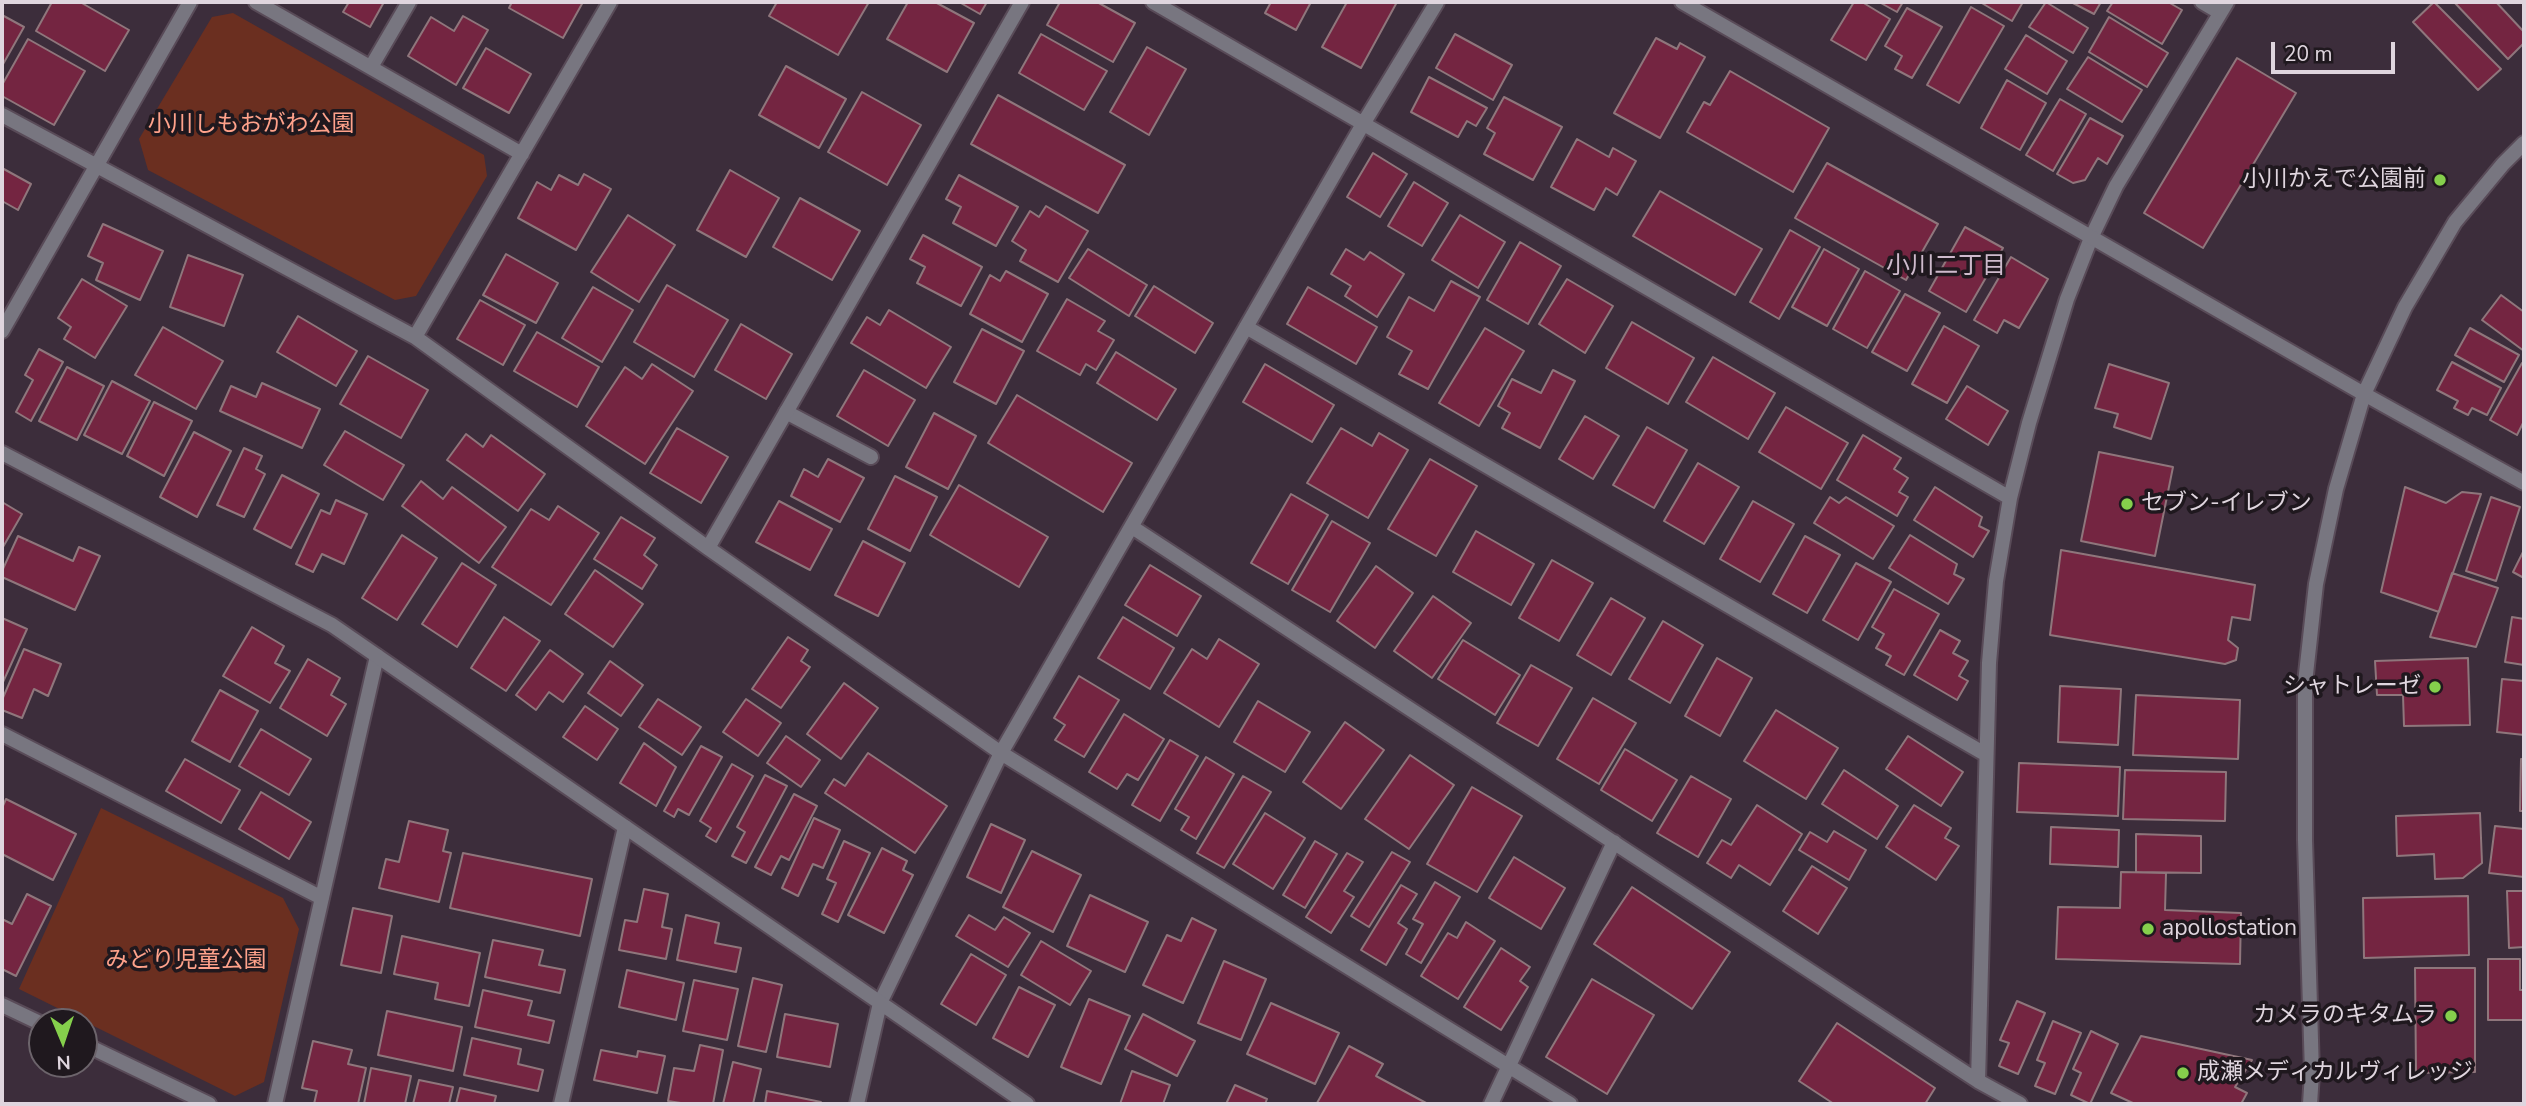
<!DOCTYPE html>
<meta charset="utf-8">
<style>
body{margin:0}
#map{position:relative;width:2526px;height:1106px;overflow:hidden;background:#3c2d3b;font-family:"Nunito Sans",sans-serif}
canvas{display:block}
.frame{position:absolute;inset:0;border:4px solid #dfd5de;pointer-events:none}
.north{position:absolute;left:28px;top:1008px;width:70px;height:70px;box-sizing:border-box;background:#1f181e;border:2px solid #6c646b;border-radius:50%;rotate:178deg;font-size:19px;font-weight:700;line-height:28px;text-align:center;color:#dfd5de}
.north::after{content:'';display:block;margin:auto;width:24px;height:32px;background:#85cf4c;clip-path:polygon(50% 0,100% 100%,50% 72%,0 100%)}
.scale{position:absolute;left:2271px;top:42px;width:124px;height:32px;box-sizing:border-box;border:4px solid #dfd5de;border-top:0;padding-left:9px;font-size:21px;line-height:24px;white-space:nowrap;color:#dfd5de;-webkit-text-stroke:5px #1f181e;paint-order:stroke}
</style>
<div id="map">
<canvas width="2526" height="1106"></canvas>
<div class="frame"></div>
<div class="north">N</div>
<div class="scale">20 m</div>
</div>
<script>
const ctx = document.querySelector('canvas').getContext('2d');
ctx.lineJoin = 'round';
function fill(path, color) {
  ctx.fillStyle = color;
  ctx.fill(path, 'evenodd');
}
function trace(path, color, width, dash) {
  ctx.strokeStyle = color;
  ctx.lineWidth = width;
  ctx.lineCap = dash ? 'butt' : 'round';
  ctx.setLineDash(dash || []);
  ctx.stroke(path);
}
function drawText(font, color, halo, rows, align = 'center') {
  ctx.font = font + ' "Nunito Sans","Noto Sans JP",sans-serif';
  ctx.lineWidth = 7;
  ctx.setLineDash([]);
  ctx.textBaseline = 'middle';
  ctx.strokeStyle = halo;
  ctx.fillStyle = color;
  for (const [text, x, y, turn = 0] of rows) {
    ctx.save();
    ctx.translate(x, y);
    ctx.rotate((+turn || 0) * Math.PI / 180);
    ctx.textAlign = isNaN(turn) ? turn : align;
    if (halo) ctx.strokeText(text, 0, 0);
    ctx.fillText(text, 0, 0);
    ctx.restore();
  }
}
fill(new Path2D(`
 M233,13L484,155L487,176L416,296L395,300L148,170L139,139L212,17Z
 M101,808L283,898L299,929L264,1082L235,1096L19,989Z`), '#6b2f20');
const building = new Path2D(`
 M52,2H80L129,30L105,71L36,31Z
 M349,2H384L370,27L343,12Z
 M512,2H583L563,38L509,8Z
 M777,2H869L838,55L769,16Z
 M908,2H935L974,23L947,72L887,39Z
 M959,2H987L980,14Z
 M1060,2H1097L1135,23L1113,62L1047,25Z
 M1271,2H1311L1296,30L1265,13Z
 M1347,2H1397L1361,68L1322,47Z
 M1854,2H1862L1890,19L1866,60L1831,40Z
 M1879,2H1903L1897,12Z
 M1980,2H2023L2012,21Z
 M2046,2L2088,28L2073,53L2029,27Z
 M2071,2H2101L2094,14Z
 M2113,2H2168L2182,10L2162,44L2107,11Z
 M2434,2L2501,69L2478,90L2413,22Z
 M2454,2H2496L2524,32V43L2508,59Z
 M1971,7L2004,26L1959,103L1927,85Z
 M1907,8L1942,27L1912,78L1895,69L1902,56L1885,46Z
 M2,15L24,27L2,66Z
 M463,16L488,30L456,85L408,56L431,17L454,31Z
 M2109,17L2168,53L2147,87L2089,52Z
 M1041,34L1107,71L1084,110L1019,73Z
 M1455,34L1512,65L1493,100L1436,68Z
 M2026,35L2067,61L2047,94L2005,69Z
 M1656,38L1677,49L1680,43L1705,57L1660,138L1614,113Z
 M28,39L85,71L54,125L2,96V85Z
 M1147,47L1186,69L1149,135L1110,112Z
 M486,48L531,74L509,113L463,88Z
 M2088,57L2142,90L2122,122L2067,89Z
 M2237,58L2296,93L2203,248L2144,213Z
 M786,66L846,99L819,148L759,115Z
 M1730,71L1829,128L1793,192L1687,132L1704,102L1710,105Z
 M1429,77L1487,108L1476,126L1467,121L1458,137L1411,112Z
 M2007,80L2046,103L2020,150L1981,128Z
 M862,92L921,125L887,185L828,152Z
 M998,95L1125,165L1098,213L971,144Z
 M1504,97L1562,127L1533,180L1484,154L1495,133L1487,128Z
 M2060,99L2086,114L2053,171L2026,155Z
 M2090,118L2123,136L2107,164L2098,158L2085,180L2073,183L2057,174Z
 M1577,139L1609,157L1613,148L1636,161L1617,195L1606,188L1594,210L1551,187Z
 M1373,153L1407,174L1380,217L1347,197Z
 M1827,163L1938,224L1906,280L1795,218Z
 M2,168L31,184L18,210L2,201Z
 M730,170L779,198L746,257L697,230Z
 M584,174L611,189L576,250L518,218L537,182L551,190L559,175L578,185Z
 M959,175L1018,207L996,246L953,223L961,207L946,199Z
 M1414,182L1448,203L1422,246L1388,226Z
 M1660,191L1762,249L1735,295L1633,236Z
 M800,198L860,231L832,280L773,247Z
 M1046,206L1088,231L1058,282L1020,261L1026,250L1012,241L1030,211L1039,217Z
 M628,215L675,245L639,302L591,272Z
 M1460,215L1505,242L1478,288L1432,260Z
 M103,224L163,251L140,300L96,280L103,263L88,256Z
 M1965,227L2003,248L1966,312L1929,291Z
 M1790,230L1820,247L1779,319L1750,302Z
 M923,235L982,267L961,306L917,283L925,267L910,259Z
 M1520,242L1561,266L1528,324L1487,300Z
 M1088,249L1147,285L1129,316L1069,278Z
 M1346,249L1364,260L1370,252L1404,274L1377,317L1345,296L1351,286L1331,274Z
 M1824,249L1859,269L1827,326L1792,307Z
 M506,254L558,283L536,323L483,295Z
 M188,255L243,275L224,326L170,307Z
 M2011,257L2048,279L2019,328L2004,320L1997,333L1974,320Z
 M1006,271L1048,294L1022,342L970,314L990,275L1000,281Z
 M1865,271L1900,291L1867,348L1833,329Z
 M82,279L127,306L95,358L64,339L71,327L58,318Z
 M1567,279L1613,306L1585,353L1539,324Z
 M1451,281L1480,297L1428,389L1399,374L1412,351L1387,337L1409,297L1434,311Z
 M667,285L728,320L694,377L634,342Z
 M1154,286L1213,323L1195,353L1135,316Z
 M593,287L633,310L602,362L562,338Z
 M1308,287L1377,327L1356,364L1287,324Z
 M1905,294L1940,313L1907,371L1872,352Z
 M2501,295L2524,312V351L2482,320Z
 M1067,299L1105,321L1098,331L1114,340L1096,370L1086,364L1080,375L1037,351Z
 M480,300L525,325L503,365L457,339Z
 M889,310L951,347L926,388L851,343L867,317L880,325Z
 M298,316L357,351L336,386L277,352Z
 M1632,322L1694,358L1668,404L1606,368Z
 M741,324L792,354L766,399L715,370Z
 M1944,326L1979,346L1947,403L1912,384Z
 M163,327L223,361L196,409L135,375Z
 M1485,328L1524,351L1479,426L1439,403Z
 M2470,328L2519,355L2504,382L2455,355Z
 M982,329L1024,351L996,404L954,382Z
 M537,332L599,367L577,407L514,371Z
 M39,349L63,362L31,421L16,412L33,380L25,375Z
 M1116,352L1176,389L1157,420L1097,383Z
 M368,356L428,390L401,438L340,404Z
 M1713,357L1775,393L1748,439L1686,402Z
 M2452,362L2501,388L2487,415L2472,408L2468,415L2454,408L2458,401L2437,390Z
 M2522,363L2524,364V421L2517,435L2490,420Z
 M652,364L693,391L645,464L586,426L625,367L642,379Z
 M1265,364L1334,405L1312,442L1243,402Z
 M2109,364L2169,383L2151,439L2114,427L2118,414L2095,408Z
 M67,367L104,386L77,440L39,421Z
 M864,370L915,400L888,446L837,416Z
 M1553,370L1575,381L1540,448L1502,428L1510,413L1498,406L1512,379L1541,393Z
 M112,381L150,401L122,454L84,435Z
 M262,383L320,409L302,448L220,411L231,386L256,397Z
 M1967,386L2008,411L1988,445L1946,419Z
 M1017,395L1132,463L1103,512L988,443Z
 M154,402L192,421L164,476L127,456Z
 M1786,407L1848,443L1821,489L1759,452Z
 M934,413L976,436L948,489L906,467Z
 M1585,416L1619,436L1593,479L1559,459Z
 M1647,427L1687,450L1654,508L1613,485Z
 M677,428L728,457L701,503L650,473Z
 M1341,428L1372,446L1379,433L1408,450L1368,518L1307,483Z
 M345,431L404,465L383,500L324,465Z
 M194,432L231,451L197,517L160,497Z
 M466,434L483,447L491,435L545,474L518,511L447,460Z
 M1863,435L1901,458L1894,469L1908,478L1899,492L1908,497L1897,516L1837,480Z
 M244,448L262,456L256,469L265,474L244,517L217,505Z
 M2099,452L2173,467L2155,556L2081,541Z
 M828,459L864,478L840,522L791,496L804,469L818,477Z
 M1430,459L1477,486L1436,556L1388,529Z
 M1698,463L1739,487L1704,544L1664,521Z
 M282,475L319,494L291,548L254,529Z
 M895,476L937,497L910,551L868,529Z
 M421,481L443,499L452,487L506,527L479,563L402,506Z
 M959,485L1048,537L1019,587L930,535Z
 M1935,487L1982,517L1979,526L1989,531L1973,557L1914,520Z
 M2405,487L2446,503L2462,492L2481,494L2439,612L2381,592Z
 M1291,494L1328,515L1288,584L1251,563Z
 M1830,497L1839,503L1846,497L1894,526L1873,559L1814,523Z
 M2491,497L2520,507L2496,581L2466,571Z
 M336,500L367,514L344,564L322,554L313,572L296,564L321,510L330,514Z
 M779,501L832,529L810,570L756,542Z
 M1753,501L1794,524L1760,582L1720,559Z
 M2,502L22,514L3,547L2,546Z
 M558,506L599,533L551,605L492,567L531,509L549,520Z
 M621,517L655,538L644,555L657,565L642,589L594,559Z
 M1332,521L1370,543L1330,612L1292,590Z
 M1476,531L1534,564L1511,605L1453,572Z
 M402,535L437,558L397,620L362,598Z
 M1910,535L1957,564L1954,574L1964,579L1948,604L1889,568Z
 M18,536L73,561L79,547L100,556L75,610L2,577V571Z
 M1805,536L1840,555L1807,613L1773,594Z
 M863,541L905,563L878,616L835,595Z
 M2061,550L2255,585L2250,620L2232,617L2228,640L2238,648L2236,660L2225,664L2050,635Z
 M2524,550V578L2513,572Z
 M1552,560L1593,583L1559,641L1519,618Z
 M462,563L496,585L457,647L422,624Z
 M1856,563L1891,582L1858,640L1823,620Z
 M1150,565L1201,596L1177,636L1125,605Z
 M1376,566L1413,593L1375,648L1337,621Z
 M595,570L643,604L613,647L565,614Z
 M2452,573L2498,588L2476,647L2430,637Z
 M1894,589L1939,614L1904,675L1886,665L1891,656L1876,648L1884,634L1872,627Z
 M1433,596L1471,623L1432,678L1394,651Z
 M1611,598L1645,618L1611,675L1577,655Z
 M504,617L540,641L506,691L471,668Z
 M1123,617L1174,648L1150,689L1098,658Z
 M2512,617L2524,619V665L2505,662Z
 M2,618L27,629L3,682L2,681Z
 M1663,621L1703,645L1670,703L1629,679Z
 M252,627L284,646L275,663L290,671L270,703L223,676Z
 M1940,630L1960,641L1953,653L1968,661L1959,676L1968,681L1957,700L1914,675Z
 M788,637L808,650L801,661L810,667L781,708L752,689Z
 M1219,639L1259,664L1219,727L1164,693L1192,649L1207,659Z
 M1463,640L1520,675L1495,715L1438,679Z
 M24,649L61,664L48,696L34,689L22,718L2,710V700Z
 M550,650L583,674L563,702L549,692L536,710L516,695Z
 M1717,658L1752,678L1720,736L1685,716Z
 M2468,658L2470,725L2404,726L2403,695H2377L2375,661Z
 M308,659L340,678L331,695L346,704L327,736L280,708Z
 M610,661L643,685L621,716L588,693Z
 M1531,665L1572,688L1538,746L1497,723Z
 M1079,676L1119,700L1084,757L1055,740L1065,725L1054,718Z
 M2502,679L2524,681V735L2497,732Z
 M844,683L878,708L841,759L807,734Z
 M2060,686L2121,689L2118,745L2058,742Z
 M220,690L258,711L230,762L192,741Z
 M2136,695L2240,700L2238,759L2133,755Z
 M1593,698L1636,723L1599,784L1557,759Z
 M658,699L701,727L682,755L639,727Z
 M746,699L781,723L758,756L723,732Z
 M1258,701L1310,732L1285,772L1234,742Z
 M585,706L618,729L597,760L563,737Z
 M1776,710L1838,748L1806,799L1744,761Z
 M1124,714L1164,739L1138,780L1127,774L1117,789L1089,772Z
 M1345,722L1384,750L1341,809L1303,782Z
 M261,729L311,759L289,795L239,766Z
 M786,736L820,760L801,787L767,763Z
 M1908,736L1963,772L1941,806L1886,769Z
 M1170,740L1198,756L1160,821L1132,805Z
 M644,743L676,767L656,806L620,783Z
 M701,746L722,757L689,815L678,809L674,817L664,811Z
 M1625,749L1677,780L1652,821L1601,790Z
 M868,753L947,806L915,853L825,793L834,779L845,786Z
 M1410,755L1454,785L1409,849L1365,819Z
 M1206,757L1234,774L1196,839L1181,830L1189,817L1175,809Z
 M185,759L240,790L221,823L166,791Z
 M2521,759H2524V811H2520Z
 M2019,763L2120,767L2118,816L2017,812Z
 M732,764L753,776L716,842L706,836L711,828L700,821Z
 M1844,770L1898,806L1877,839L1822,804Z
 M2125,770L2226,772L2225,821L2123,819Z
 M765,775L787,786L746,863L732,856L745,832L737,827Z
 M1243,776L1271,792L1224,868L1197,853Z
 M1691,776L1731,799L1698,857L1657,833Z
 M1472,787L1522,816L1477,892L1427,864Z
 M261,792L311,822L289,859L239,829Z
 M794,794L817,806L789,860L781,856L771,875L755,867Z
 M6,799L76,834L53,880L2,854V808Z
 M1757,805L1802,834L1770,885L1739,865L1731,878L1707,863L1722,840L1731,845Z
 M1914,805L1951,828L1945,838L1959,846L1936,880L1886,847Z
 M1265,813L1305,838L1273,889L1233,864Z
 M2480,813L2482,863L2463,878L2435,879L2434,854L2397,856L2396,816Z
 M814,818L840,830L823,868L813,864L798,896L782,888Z
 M409,821L448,830L443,851L451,853L439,902L379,888L386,859L399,862Z
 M991,824L1025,840L1001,893L967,877Z
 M2495,826L2524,829V877L2489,873Z
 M2051,827L2119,830L2118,867L2050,864Z
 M1834,831L1866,850L1849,880L1799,850L1810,832L1827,842Z
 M2136,834L2201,836V873L2136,872Z
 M844,841L870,853L838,922L822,914L836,883L827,879Z
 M1315,841L1337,854L1305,908L1283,895Z
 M882,848L907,861L903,870L913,875L884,933L848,915Z
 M1032,851L1081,875L1053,932L1003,907Z
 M1392,852L1410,862L1369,927L1351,916Z
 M463,853L592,879L580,936L450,908Z
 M1347,853L1363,862L1344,891L1354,897L1331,933L1306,917Z
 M1514,857L1565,888L1541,929L1489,898Z
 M1812,866L1847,888L1818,934L1783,911Z
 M2121,872L2166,873L2165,910L2241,913L2240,964L2056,959L2058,907L2120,908Z
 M1435,882L1460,897L1421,963L1406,954L1423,924L1413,919Z
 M1401,885L1417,894L1398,923L1407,929L1386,965L1361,950Z
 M1632,887L1730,952L1692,1009L1594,944Z
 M644,889L668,894L662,927L672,929L666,959L619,950L625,920L637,922Z
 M2507,891H2524V947L2509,948Z
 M27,894L51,906L16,976L2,969V919L12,924Z
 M1090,895L1148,922L1125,972L1067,946Z
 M2468,896L2469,955L2364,958L2363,898Z
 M353,908L392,916L381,973L341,965Z
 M686,915L719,923L715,943L741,948L736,972L677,960Z
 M969,915L995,930L1004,917L1030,933L1008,967L956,936Z
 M1192,918L1216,930L1183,1003L1143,985L1167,935L1181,941Z
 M1466,922L1495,941L1458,999L1421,976L1448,933L1457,938Z
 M402,936L480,953L469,1006L435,999L438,983L394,974Z
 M493,940L543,950L539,965L565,970L560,993L485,977Z
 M1041,941L1091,971L1070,1005L1021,975Z
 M1501,948L1530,967L1520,981L1528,987L1501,1030L1464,1007Z
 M971,954L1006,975L976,1025L941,1004Z
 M2488,959H2520V990H2524V1020H2488Z
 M1224,961L1266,979L1241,1040L1198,1023Z
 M2415,968H2475V1072L2416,1073Z
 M627,970L684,983L676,1020L619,1007Z
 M753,978L782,985L766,1052L738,1046Z
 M1592,979L1654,1015L1607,1094L1546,1057Z
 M694,980L738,989L727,1040L683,1031Z
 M1019,987L1055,1005L1028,1057L993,1038Z
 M483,990L532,1001L528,1015L554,1021L549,1043L475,1027Z
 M1089,999L1130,1016L1101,1084L1061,1067Z
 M2017,1001L2045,1013L2018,1074L1999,1066L2009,1043L2000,1040Z
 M1271,1003L1339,1033L1315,1084L1247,1054Z
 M387,1011L462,1027L453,1071L378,1055Z
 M785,1014L838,1024L830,1067L777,1057Z
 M1143,1014L1195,1041L1177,1076L1125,1049Z
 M2053,1021L2081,1033L2055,1094L2035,1086L2045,1063L2037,1060Z
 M1837,1023L1935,1088L1925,1104H1834L1799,1081Z
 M2091,1031L2118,1044L2090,1104L2071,1095L2081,1073L2073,1069Z
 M2141,1036L2252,1060L2235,1087L2247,1093L2241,1104H2135L2111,1093Z
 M472,1038L521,1049L518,1064L543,1070L538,1091L464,1075Z
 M313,1041L352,1050L348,1064L366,1068L358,1104H314L317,1091L302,1088Z
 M700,1045L723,1050L713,1104H687L668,1101L674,1068L694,1071Z
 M1349,1046L1383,1064L1376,1076L1428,1104L1317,1103Z
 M601,1050L637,1057L638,1051L665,1056L657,1093L594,1080Z
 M733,1062L761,1069L753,1104H723Z
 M371,1068L411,1076L405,1104H364Z
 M1132,1071L1170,1085L1163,1104H1120Z
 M419,1080L453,1087L449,1104H413Z
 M1235,1085L1267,1099L1265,1104H1226Z
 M460,1088L496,1096L494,1104H456Z
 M767,1091L821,1102L820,1104H765Z`);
fill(building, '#742541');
trace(building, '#8f767c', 2);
const service = new Path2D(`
 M786,412L871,457`);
const minor = new Path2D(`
 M256,2L522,154
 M1153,2L2010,498
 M2202,2L2219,12
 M371,67L409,2
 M2,115L415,337L708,548L1001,753L1570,1104
 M1246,327L1985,754
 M2,331L190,2
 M415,337L610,2
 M2364,394L2524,483
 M1132,527L1978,1081L2020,1104
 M708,548L1022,2
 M2,734L322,898
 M880,1003L1001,753L1363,124L1437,2
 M2,1005L42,1024
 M84,1044L209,1104
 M1978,1081L1989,663L1996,581L2010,498L2029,423L2067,299L2091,238L2116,186L2227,2
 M275,1104L377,656
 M561,1104L625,827
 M1491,1104L1614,842`);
const tertiary = new Path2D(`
 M1682,2L2364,394
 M2,453L332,625L1027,1104
 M857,1104L880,1003
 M2310,1104L2312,1073L2305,840V683L2316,584L2336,489L2364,394L2405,307L2455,222L2503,164L2524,143`);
trace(service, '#594b58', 18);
trace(minor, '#594b58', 18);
trace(tertiary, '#594b58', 18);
trace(service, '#787680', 14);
trace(minor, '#787680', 14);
trace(tertiary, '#787680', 14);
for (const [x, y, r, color] of [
 [2440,180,7,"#85cf4c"],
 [2127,504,7,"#85cf4c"],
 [2435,687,7,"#85cf4c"],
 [2148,929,7,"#85cf4c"],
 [2451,1016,7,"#85cf4c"],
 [2183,1073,7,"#85cf4c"]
]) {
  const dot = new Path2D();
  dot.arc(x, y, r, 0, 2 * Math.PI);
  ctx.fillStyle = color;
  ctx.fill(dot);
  trace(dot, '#1f181e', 2.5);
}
drawText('23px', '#ffa28b', '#1f181e', [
 ["小川しもおがわ公園",251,125],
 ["みどり児童公園",186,961]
]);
drawText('23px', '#dfd5de', '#1f181e', [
 ["小川かえで公園前",2426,180],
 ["セブン-イレブン",2141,504,"left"],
 ["シャトレーゼ",2421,687],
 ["apollostation",2162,929,"left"],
 ["カメラのキタムラ",2437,1016],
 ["成瀬メディカルヴィレッジ",2197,1073,"left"]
], 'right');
drawText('24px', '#cebacc', '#1f181e', [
 ["小川二丁目",1946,267]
]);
</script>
